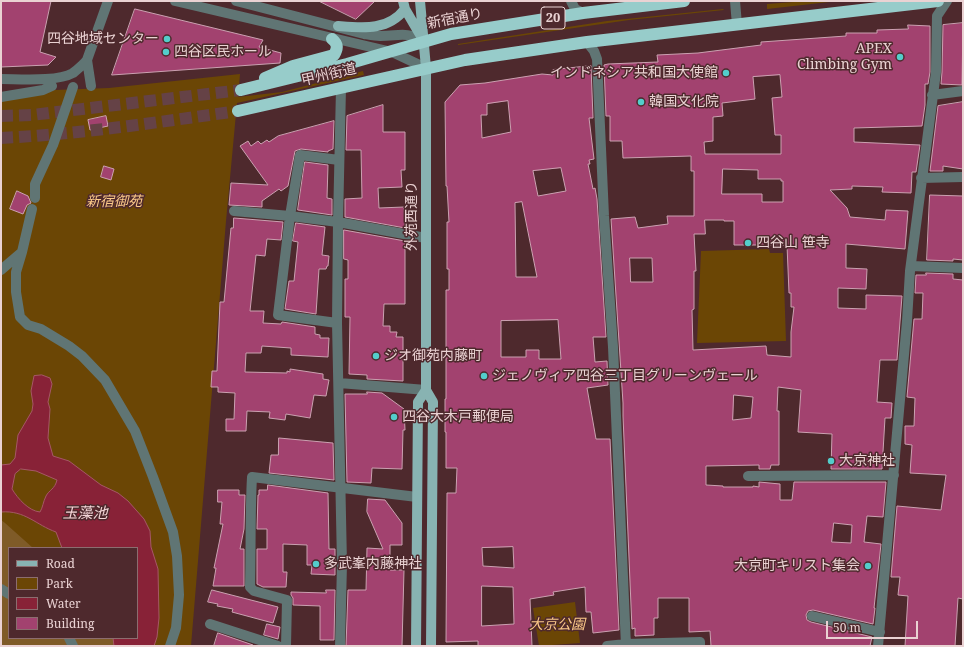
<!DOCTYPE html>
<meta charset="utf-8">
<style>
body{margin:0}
#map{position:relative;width:964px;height:647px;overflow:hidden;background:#4e292d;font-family:"Noto Serif",serif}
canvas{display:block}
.frame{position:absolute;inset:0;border:2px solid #ead2d3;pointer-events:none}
.legend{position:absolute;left:8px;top:547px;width:130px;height:92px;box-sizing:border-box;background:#4e292d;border:1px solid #8c6d6f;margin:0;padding:5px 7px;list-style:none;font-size:12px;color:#ead2d3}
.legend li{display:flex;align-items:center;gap:8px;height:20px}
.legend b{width:20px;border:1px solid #8c6d6f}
.scale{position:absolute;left:826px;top:621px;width:92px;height:18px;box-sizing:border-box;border:2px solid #ead2d3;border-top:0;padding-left:5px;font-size:12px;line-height:14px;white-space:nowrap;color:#ead2d3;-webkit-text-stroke:3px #4e292d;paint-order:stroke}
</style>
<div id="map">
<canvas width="964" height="647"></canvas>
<div class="frame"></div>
<ul class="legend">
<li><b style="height:5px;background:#88b3b2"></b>Road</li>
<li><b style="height:11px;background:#6b4605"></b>Park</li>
<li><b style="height:11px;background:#882237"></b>Water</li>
<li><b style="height:11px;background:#a2426f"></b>Building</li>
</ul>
<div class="scale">50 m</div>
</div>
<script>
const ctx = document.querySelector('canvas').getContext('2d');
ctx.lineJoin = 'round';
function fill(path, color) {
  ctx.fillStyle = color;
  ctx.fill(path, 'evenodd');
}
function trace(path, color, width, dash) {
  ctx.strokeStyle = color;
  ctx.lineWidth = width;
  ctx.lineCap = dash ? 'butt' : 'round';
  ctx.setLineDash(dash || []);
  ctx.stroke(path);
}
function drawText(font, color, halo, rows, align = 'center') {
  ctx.font = font + ' "Noto Serif","Noto Sans JP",serif';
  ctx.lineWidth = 3;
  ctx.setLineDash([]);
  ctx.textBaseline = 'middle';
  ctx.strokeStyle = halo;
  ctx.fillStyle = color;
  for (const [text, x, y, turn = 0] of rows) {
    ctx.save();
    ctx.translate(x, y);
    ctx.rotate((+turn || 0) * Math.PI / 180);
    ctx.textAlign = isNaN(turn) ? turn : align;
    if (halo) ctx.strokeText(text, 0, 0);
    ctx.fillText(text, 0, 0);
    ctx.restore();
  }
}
fill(new Path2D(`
 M807,1H838L767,9V4Z
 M723,9L724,10L629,20L458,45V44L607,21Z
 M363,71L364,75L237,103L226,221L191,646H1V92L109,88L240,74L238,97L282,92ZM9,548H137V638H9Z
 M769,249L770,253H783L786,341L697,343L701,251Z
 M575,602L580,643L539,646L533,608Z`), '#6b4605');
fill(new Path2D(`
 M1,520L5,523L33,548H9V638H118L124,646H1Z`), '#7f5b28');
const water = new Path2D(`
 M42,375L50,378L52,384L48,402L50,409L48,438L53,456L69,461L101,485L118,493L128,501L144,519L150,531L151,547L158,569L159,618L157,637L154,646H114L113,638H137V548H62L56,532C36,525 25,510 1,512V465L10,464L15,458L18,435L32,411L33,404L31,391L34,376ZM21,469L36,471L57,480C55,489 49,490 46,496C43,502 43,507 40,512C29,511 18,499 12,489L15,474Z`);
fill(water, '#882237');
trace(water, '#a55766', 1);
const building = new Path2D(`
 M1,1H51L40,52L56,57L48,65L1,67Z
 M319,1H375L356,19Z
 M135,9L263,40L259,47L281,53L280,63L112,75Z
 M963,23L962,85L941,84L942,72L943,25Z
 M908,25L930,26V72L928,84H925V105L922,126L854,128V142L920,145L916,172H912L911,193L882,192L883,187L852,186V189L830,190L847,208L850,217L885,220L886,210L908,211L905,249L846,244V268L867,269L866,289L838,288V308L866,309V295L902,296L897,360H880L877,402L892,403L891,418H885L882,469H831L832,434L798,432L801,390L778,387L777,411H779V465H771L770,469H759V465L706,466V485L723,486V487H753V486L759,487V482L780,484V500H792L794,482H886L883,517L867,516L864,542L881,544L874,608H875L873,624L813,610L808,611L806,615L807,620L811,622L872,637L870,646H711L710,631L689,632V598H658V618H654V635L635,636V628L632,629L623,416V403L611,219L635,217L638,228L668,224L667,216H694V171H691V156L623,158L622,141H610V116H606L604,65L608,64L658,62L657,55L698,53L761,45V42L846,36V33H877V30L908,29ZM780,75L782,97L772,98L775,135H781V154H705L704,142L713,141V117L723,116L722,103L755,99L753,77ZM723,169L758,170V179H781V181H783V202H762V194H722ZM705,220H724V221H734V245H787L789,293H791V307H794L791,332V357L767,355L766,346L693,350L692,310L694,309V271H696L694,234H705ZM630,258H652L653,282H631ZM734,395L753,397L751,418L733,420ZM834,523L852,525L851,543L832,542Z
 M591,66L593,118H589L594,159L589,160L590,164H588L593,189L595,188L597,199L606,337H593L595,362L607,361L608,385L587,388L596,439H610L619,630L593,633L591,612H586L585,587L553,592L554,595L530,599L532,646H478V641L446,642L447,493H456L457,468H446V432H445V399H446V290H449V269H447V222H449L447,186H446L445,102L460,85L485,83L542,74L553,75V70ZM508,101L511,132L482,138L481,115H487V104ZM561,168L566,191L538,196L533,171ZM522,202L537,277H516L515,203ZM558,320L561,359H539V350H526V357H501V321ZM513,547L514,568L483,566L482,548ZM482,586L513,587L514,624L482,626Z
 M963,102V169L943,166V171H930L938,106Z
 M383,105V132H405V170H401L402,187L378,188L379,208L404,207L405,228L345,217V199L362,198L361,150H346L347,116Z
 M106,116L108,126L90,130L88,120Z
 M334,121L333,149L328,151V152L301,149L295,151L288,186L281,191L279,189L262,201V207L229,205L231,183L268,185L240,146L248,141L251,146L258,141L261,144L267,140L269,142L278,136Z
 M305,162L328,165L327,198L332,199V215L298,210Z
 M104,166L114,169L111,180L101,177Z
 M17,191L28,196L31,203L27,205L23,214L10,209Z
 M930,195L963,196V260L953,259V261L927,260Z
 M234,218L283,222L281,240L267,239L265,256L256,255L250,311H264L263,323L281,324L282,322L315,327V334L320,335V338H329L328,357L291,355V348L262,346L261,353H246L245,372L287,373V371L290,372V369L323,374V379L329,380L326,396L314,395L310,418L286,414L285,420L269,418L270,412L247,411L246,431H226V419H234L235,393L218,392V387H211L212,371H217L220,302H224L231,228H233Z
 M296,223L325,227L322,255L329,256L328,266H327L326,269H319L316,314L285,309L289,281H294L298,242L293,241Z
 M344,230L405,241V304H384L383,326H390V332H397L396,337H403V381L367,379V375L349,374L350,317H345V279H348V260L344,259Z
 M926,273L953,274V279L963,280V599L958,598L955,646H905L908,596L898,595L900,577H891L897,506L941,510L946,475L910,473L912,445L905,444V426H914L915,398L907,397L914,319H922L923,293H915L916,275H926Z
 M367,392L382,393L404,409L405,430H403L402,469L372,468L371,483L347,482L345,394H367Z
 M279,438L333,443L334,480L269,473L271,455H278Z
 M268,485L328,493L329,549H335V575L311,574L312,565H307V545L283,544V572H287L286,587H263L257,584V549H267V529H257L258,495H259V490H267Z
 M218,490H239V495H245L244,529L240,549H244V586H213L216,568H214L223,524H220L222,502H218Z
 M368,499L385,500L402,523V545H390V570H404L402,646H346L348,590H366L367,548L383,549L367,512Z
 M212,590L278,607L273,623L232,612L233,609L217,606L218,604L208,602Z
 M326,590H335L334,640H320V606L293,605V598L291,595V592L326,593Z
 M267,624L280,627L278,639L264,635Z
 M218,633L253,645L252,646H214Z`);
fill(building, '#a2426f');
trace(building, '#cba1b1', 1);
trace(new Path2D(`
 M1,116L32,115L241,90
 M1,138C81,134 159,122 238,111`), '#654246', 12, [12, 6]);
trace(new Path2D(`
 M175,1L392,52L426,68
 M236,1L364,34C370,35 375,36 380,36C400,36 405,31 424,41
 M571,1L575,9L583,13
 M735,1L737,25
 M587,42L594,51L597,59L604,216L613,347L626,646
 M87,60L91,86
 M1,79C20,79 57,82 73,73C78,69 83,65 87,60L108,1
 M932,95L963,91
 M1,97L43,90L52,86
 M921,178L963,177
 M35,198V184L53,145L73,87
 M234,211L290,216L338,222L426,238
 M22,252L32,209
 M911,266L963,268
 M1,270L22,252L16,272V292L20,317L28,325L41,329L69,346L82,356L105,380L135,431L153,477L173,532L177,556L179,595L176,628L170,646
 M337,323L278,315L290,216L300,155L339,160
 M339,383L426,390
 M748,476L894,475
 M1,589L9,594
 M812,616L880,632
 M210,624L278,646
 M69,638L73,646
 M286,646L287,600L254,591L250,587C251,550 250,513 252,477L417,497
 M340,646L342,564L337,323L338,222L341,88
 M607,646L626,644L700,642V646
 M878,646L907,321L910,271L936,72L937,16L947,1`), '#607574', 10);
trace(new Path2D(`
 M403,1L405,9L422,38
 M420,1L426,68V390L433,402L431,646
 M338,26C363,28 388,31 405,9
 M416,646L418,402L426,390`), '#88b3b2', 10);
trace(new Path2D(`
 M265,78L293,66L334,55C338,48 338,44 332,39
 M241,90L347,64L451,34L583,13L684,1
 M238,111L465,60L587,42L938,1`), '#97ccca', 12);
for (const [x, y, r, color] of [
 [167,39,4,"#53cdcb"],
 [166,52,4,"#53cdcb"],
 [900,57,4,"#53cdcb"],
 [726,73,4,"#53cdcb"],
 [641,102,4,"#53cdcb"],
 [748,243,4,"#53cdcb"],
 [376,356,4,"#53cdcb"],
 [484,376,4,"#53cdcb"],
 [394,417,4,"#53cdcb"],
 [831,461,4,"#53cdcb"],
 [316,564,4,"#53cdcb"],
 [868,566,4,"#53cdcb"]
]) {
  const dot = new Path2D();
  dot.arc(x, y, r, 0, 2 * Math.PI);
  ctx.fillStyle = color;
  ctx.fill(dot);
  trace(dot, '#4e292d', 1.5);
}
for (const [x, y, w] of [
 [553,18,24]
]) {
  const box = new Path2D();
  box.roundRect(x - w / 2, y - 11, w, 22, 3);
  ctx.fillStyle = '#4e292d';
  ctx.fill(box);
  trace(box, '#ead2d3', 1);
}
drawText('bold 13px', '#ead2d3', null, [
 ["20",553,18]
]);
drawText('14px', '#ead2d3', '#4e292d', [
 ["新宿通り",455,19,-11],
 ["甲州街道",329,75,-13],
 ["外苑西通り",412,216,-90]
]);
drawText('14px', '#ead2d3', '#4e292d', [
 ["四谷地域センター",159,39,"right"],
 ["APEX",892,49,"right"],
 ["Climbing Gym",892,65,"right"],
 ["四谷区民ホール",174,52],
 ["インドネシア共和国大使館",718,73,"right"],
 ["韓国文化院",649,102],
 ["四谷山 笹寺",756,243],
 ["ジオ御苑内藤町",384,356],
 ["ジェノヴィア四谷三丁目グリーンヴェール",492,376],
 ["四谷大木戸郵便局",402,417],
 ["大京神社",839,461],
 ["多武峯内藤神社",324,564],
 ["大京町キリスト集会",860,566,"right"]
], 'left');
drawText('italic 14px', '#fcca89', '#4e292d', [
 ["新宿御苑",114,202],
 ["大京公園",557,625]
]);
drawText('italic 15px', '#f3d5d7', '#4e292d', [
 ["玉藻池",85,514]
]);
</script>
